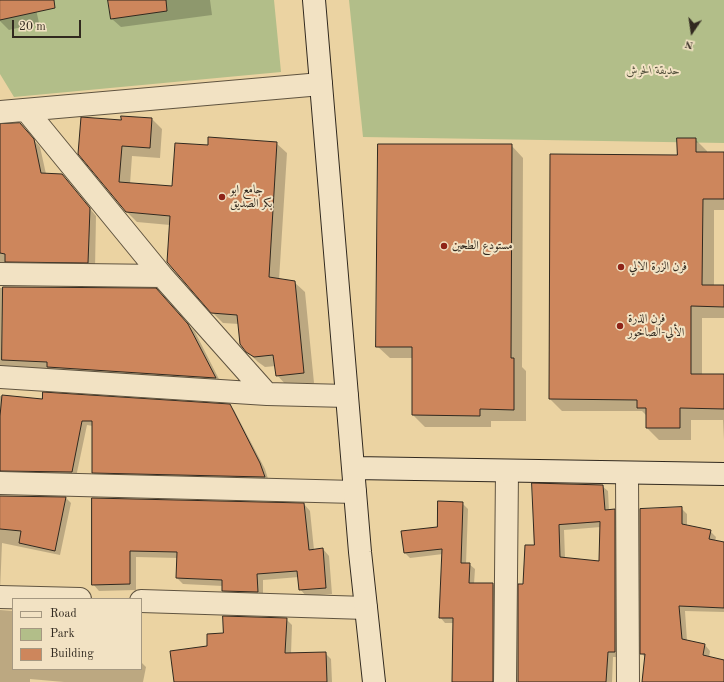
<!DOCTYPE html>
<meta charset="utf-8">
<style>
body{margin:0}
#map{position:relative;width:724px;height:682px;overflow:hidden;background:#ebd3a2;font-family:"Old Standard TT",serif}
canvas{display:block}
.legend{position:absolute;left:12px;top:598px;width:130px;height:72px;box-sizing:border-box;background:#f2e2c3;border:1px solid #a59881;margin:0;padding:5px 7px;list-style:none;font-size:12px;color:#31291f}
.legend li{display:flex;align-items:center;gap:8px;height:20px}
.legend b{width:20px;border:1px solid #a59881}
.north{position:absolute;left:672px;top:12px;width:40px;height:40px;-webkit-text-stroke:3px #f2e2c3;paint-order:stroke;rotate:193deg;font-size:11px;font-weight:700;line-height:16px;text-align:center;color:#31291f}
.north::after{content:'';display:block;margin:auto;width:14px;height:18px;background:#31291f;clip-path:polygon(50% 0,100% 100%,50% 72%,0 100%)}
.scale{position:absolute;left:12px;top:20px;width:69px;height:18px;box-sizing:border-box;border:2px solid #31291f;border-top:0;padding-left:5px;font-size:12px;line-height:14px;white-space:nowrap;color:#31291f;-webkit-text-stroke:3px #f2e2c3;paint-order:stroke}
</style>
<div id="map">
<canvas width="724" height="682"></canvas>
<ul class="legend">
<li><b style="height:5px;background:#f2e2c3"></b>Road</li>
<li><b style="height:11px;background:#b2be89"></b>Park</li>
<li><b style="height:11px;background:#cd865c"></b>Building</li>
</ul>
<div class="north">N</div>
<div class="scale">20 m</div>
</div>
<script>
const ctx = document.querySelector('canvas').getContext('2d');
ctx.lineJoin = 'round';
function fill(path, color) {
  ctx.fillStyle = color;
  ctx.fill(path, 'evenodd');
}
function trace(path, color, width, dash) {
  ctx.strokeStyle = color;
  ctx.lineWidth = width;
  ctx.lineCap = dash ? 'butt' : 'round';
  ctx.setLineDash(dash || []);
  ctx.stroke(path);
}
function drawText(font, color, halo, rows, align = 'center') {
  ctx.font = font + ' "Old Standard TT",Amiri,serif';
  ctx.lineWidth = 4;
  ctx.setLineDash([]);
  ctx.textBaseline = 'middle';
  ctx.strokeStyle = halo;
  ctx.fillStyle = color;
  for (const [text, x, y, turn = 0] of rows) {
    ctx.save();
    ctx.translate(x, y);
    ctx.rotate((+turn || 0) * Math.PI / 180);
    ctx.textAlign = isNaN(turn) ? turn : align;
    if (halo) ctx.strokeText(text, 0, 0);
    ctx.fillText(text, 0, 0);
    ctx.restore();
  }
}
fill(new Path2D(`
 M0,0H274L281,72L14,97L0,74Z
 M349,0H724V143L363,137Z`), '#b2be89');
fill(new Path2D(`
 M0,0H34L39,23L9,30L0,21Z
 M109,0H210L212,15L121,27L112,19Z
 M152,119L162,129L160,158L132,156L130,184L173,187L209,146L276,143L287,153L279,280L294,282L305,292L314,383L287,386L277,375L276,366L265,367L258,362L247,351L239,324L223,323L212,312L170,225L137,222L127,212L79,153L122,121Z
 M20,124L40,147L46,174L62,175L96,216L95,269L0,270V125Z
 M695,139L707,151V153H724V210H714V286H724V318H702V375H724V440L723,420H691V440H659L647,428V416L642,411H562L550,399L678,156Z
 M511,145L523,158L522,367L526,371V421H491V427H425L413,415V358H390L377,346Z
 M0,288L156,289L195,332L222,385L54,374L49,369L0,367Z
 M0,396L43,400L229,405L234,410L265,469L269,482L98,478L93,472V426L87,425L76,477H0Z
 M602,486L608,491L609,511L614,510L620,516V657H613L612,682H519L524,585L535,546ZM601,527L600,562L565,558L564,530Z
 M0,496L66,498L71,503L60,555L2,543L0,591Z
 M93,499L304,504L310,511L314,550L323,549L329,556L332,594L306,596L300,589L299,577L263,580V598L230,597L223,591V586L183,584L177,578L178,558L136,557V590L99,591L93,584Z
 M462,503L468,509L466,564H469L475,569L474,584H493L498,590V682H453L454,623H445L440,617L443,554L410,558L404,552L438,528Z
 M681,508L687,514V526L710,531L716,537L715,541L724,543V612L685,611L687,641L705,645L710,651L709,658L724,661V682H643L646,658L641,653Z
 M0,610L13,611V669H141V662L146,667L143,682H64L30,679V682H0Z
 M286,619L292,625L291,654L325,653L331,659L332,682H175L208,647L224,634Z`), '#0003');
const building = new Path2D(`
 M0,0H54L55,8L0,20Z
 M108,0H166L167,11L111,19Z
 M121,116L152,118L150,148L122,146L119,182L172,186L175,143L208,145V137L277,142L269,277L295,281L304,373L276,376L273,355L254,357L246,352L240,344L237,315L211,313L167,262L170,216L126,212L78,154L81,117L121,120Z
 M20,123L34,139L41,173L62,174L90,208L88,263L5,262V254L0,253V124Z
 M677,138H696V152H724V199H703L702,285H724V307L691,306V374H724V409L680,408V428H646V408H637V400L549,399L550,154L677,155Z
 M378,144H512L511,358H514V410L480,409V416L412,415V347H376Z
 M3,287L156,288L188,324L216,378L47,367V362L2,360Z
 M43,392L230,404L260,463L265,477L92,473V421H82L72,472L0,471V416L2,395L42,399Z
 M532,483L603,485L605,510L615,509V652H608L606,682H518V584H523L525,545H534ZM600,522L599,561L560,557L559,525Z
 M0,496L66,497L55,551L19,543L21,531L0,529Z
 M92,498L304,503L309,550L323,548L326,588L299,590L297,571L257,574L258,592L222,591V580L176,578L177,552L130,551V584L92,585Z
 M438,501L463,502L461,563H470L469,583H493V682H452L453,618H439L442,549L404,553L401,531L437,527Z
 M682,507V524L711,530L709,539L724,542V608L679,606L682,639L705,644L703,655L724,660V682H642L645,654H640V509Z
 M223,616L287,618L285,653L326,652L327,682H174L170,651L207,646V634L223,633Z`);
fill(building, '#cd865c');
trace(building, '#31291f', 1);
const minor = new Path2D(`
 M26,110L162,276
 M0,112L321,84
 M0,274L162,276L267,394
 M0,377L267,394L347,396
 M627,473L628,682
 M0,483L355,492
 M0,597L80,599
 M141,601L366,608
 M505,682L507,471`);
const secondary = new Path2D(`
 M314,0L360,552L374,682
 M354,468L724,474`);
trace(minor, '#605440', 24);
trace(secondary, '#31291f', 24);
trace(minor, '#f2e2c3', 22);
trace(secondary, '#f2e2c3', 22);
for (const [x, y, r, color] of [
 [222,197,4,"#8f2418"],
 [444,246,4,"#8f2418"],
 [621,267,4,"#8f2418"],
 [620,326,4,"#8f2418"]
]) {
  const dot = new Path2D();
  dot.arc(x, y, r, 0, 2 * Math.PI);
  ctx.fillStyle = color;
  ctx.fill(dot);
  trace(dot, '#f2e2c3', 1.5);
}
drawText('italic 12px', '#514e3a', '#f2e2c3', [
 ["حديقة الحرش",653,71]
]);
drawText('12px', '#31291f', '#f2e2c3', [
 ["جامع ابو",230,190],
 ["بكر الصديق",230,204],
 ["مستودع الطحين",452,246],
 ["فرن الزرة الالي",629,267],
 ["فرن الذرة",628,319],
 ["الألي-الصاخور",628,333]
], 'left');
</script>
